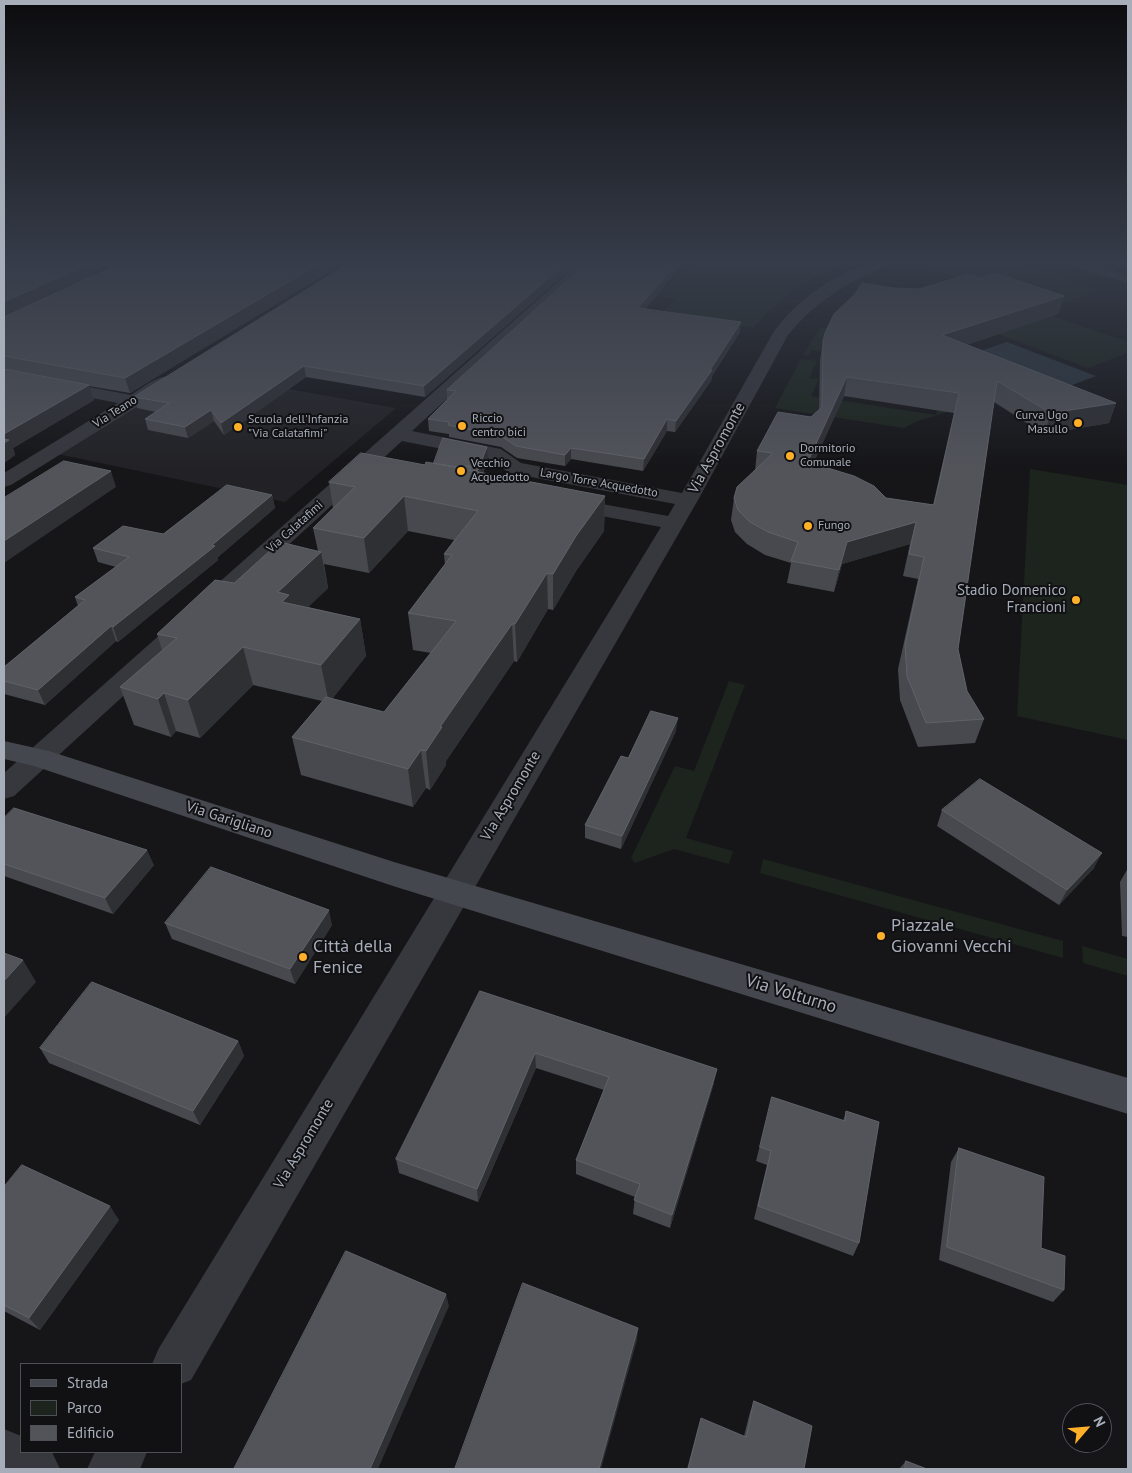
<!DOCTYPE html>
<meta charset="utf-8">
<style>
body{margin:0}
#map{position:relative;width:1132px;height:1473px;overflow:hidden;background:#161619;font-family:"PT Sans",sans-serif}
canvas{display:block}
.frame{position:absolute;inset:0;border:5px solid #a7aeba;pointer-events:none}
.legend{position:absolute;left:20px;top:1363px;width:162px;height:90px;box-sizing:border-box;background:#111114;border:1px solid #4d5056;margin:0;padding:6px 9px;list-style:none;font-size:15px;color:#a7aeba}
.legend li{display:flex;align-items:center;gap:10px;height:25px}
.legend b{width:25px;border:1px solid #4d5056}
.north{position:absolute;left:1062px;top:1403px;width:50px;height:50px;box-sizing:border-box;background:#111114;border:1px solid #4d5056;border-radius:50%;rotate:63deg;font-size:14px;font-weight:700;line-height:20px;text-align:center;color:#a7aeba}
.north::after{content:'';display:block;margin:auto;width:18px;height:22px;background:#ffaf28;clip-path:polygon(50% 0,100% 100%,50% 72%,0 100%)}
</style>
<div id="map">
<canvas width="1132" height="1473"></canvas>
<div class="frame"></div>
<ul class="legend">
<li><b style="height:6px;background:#45474e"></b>Strada</li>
<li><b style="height:14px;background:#1c241d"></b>Parco</li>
<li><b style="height:14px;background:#52545a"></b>Edificio</li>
</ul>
<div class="north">N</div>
</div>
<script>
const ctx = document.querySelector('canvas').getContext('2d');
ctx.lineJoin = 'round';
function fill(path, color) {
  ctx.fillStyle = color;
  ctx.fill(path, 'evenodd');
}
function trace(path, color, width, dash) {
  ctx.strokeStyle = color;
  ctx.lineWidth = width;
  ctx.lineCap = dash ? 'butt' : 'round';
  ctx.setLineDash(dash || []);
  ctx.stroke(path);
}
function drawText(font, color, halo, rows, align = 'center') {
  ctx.font = font + ' "PT Sans",sans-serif';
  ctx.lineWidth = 4;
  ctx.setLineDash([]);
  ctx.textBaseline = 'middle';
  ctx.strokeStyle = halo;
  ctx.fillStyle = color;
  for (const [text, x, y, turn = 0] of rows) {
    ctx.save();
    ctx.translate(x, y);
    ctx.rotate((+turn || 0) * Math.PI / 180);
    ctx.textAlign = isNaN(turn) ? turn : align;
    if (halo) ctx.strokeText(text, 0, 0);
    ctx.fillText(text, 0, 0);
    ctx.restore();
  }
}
fill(new Path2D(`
 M191,372L396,408L285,502L58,454Z`), '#222226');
fill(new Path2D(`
 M697,264H842C806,277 778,301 753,328L660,316L675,299L655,296L676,278Z
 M931,264H1021L1101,290L1044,309L922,266Z
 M1052,316L1128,342V353L1088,368L998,334Z
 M820,327L835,329L822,352L812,350L808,356L803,355Z
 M801,359L817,361L809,378L819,379L811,396L936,415L942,384L954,410L915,422L904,428L775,408Z
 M1030,469L1128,485V740L1017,716Z
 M729,681L745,685L686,838L733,851L729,864L674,849L635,863L631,858L675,766L694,771Z
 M763,859L1063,941V958L760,873Z
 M1082,946L1128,959V976L1083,963Z`), '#1c241d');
fill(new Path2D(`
 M1007,342L1096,376L1054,392L965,356Z`), '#2b363e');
fill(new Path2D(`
 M578,264H593L412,431L501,449L521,463L682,493L773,333C795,301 847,260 888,264L886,267C847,282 815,302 788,335L698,500L191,1380L181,1384V1364H152L159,1348L661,527L569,510L562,508L559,504L562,500L569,498L668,516L675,504L515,474L508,472L488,458L402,441L14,796L4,799V773Z
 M1073,264H1093L1128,275V283L1075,267Z
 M4,371L131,395C143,388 158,374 172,377L174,381L172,385L11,485L4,487V473L118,403L4,381Z
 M4,1429L21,1436V1452H52L60,1469H4Z
 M95,1452H147L140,1469H87Z`), '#37383e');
fill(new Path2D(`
 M4,741L49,751L394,862L1128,1078V1114L393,886L34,766L4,759Z`), '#45474e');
fill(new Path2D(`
 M4,264H342L130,393L89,386L94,400L13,448L15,455L4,463ZM110,264L108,269L91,277L93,271Z
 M576,264L425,397L306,377L224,435L214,421L188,438L148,430L145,419L156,412L137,408L134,397Z
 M980,278L1064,296L1058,314L966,345L1116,403L1109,423L1044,434L994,402L958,649L967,691L984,719L975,743L918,747L900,700L898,669L918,579L903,576L910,544L842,564L834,592L787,583L791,563L765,555L747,544L735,532L731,520L734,498L755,471L757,451L811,417L819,410L820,360L823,341L894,288L919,289ZM844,396L954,413L933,505L886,498L813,464Z
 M646,309L740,332L712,376L711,381L675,432L667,431L643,471L571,459L565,466L517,458L501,447L449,437V434L429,431L428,419L447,399V390Z
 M488,460L483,473L605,496L604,531L576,571L553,610L548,609L517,662L514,661L446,761V765L430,790L426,788L413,807L301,775L292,737L322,701L253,685L200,738L176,731L171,737L134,725L120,687L162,650L157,634L234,583L318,551L313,528L333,508L329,482L425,465ZM408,531L454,540L444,554L445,565L408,613L413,650L431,653L384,712L332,699L366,656L360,619L308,607L328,588L324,564L369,573Z
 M272,495L275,508L218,557V560L118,642L116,641L45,705L4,694V667L78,606L75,597L116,567L98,562L93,548L163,534Z
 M676,731L621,849L585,838V825L628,758Z
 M942,810L1094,868L1059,905L937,826Z
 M4,818L154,865L113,914L4,876Z
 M1128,868V937L1122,936L1120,882Z
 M165,923L332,925L295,984L172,939Z
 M480,991L714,1083L670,1228L633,1214L635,1197L576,1174V1160L604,1090L536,1068L478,1202L399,1173L396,1159Z
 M238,1041L244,1056L200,1125L49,1063L40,1048Z
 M772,1097L843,1121L846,1111L859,1243L853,1256L754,1219L767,1165L756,1161Z
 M959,1148L1041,1248L1064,1290L1053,1302L939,1260L951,1162Z
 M4,1187L119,1220L40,1330L4,1311Z
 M754,1401L804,1469H687L698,1428L744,1436L750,1412Z
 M906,1461L927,1469H899Z`), '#47494e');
fill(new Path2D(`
 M88,264H111L93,271L91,277L4,318V302Z
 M319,264H342L130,393L125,378Z
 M565,264H576L425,397L424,386Z
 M676,264H683L638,318V308Z
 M1064,296L1058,314L938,354L942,335Z
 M741,322L740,332L712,376L711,381L675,432L676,421Z
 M304,366L306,377L224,435L221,423Z
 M847,377L844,396L804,483L808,462Z
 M89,385L94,400L13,448L15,455L4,463V434Z
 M1116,403L1109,423L1044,434L1051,413Z
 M211,410L214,421L188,438L185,427Z
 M667,419V431L643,471L644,459Z
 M487,447L488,460L479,484L478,470Z
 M571,448V459L565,466V455Z
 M111,471L116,487L4,563V541Z
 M272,495L275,508L218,557V560L118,642L113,627Z
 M404,496L408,531L369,573L364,538Z
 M605,496L604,531L576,571L553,610V574L576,536Z
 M916,522L910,544L842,564L834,592L839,570L847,542Z
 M321,552L328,588L294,621L296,631L278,592Z
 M547,573L548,609L517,662L515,624Z
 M360,619L366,656L329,703L321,665Z
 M512,624L514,661L446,761V765L430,790L426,751L440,727Z
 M111,626L116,641L45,705L38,690Z
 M243,647L253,685L200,738L188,700Z
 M164,693L176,731L171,737L158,699Z
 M678,718L676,731L621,849L622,836Z
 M421,750L426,788L413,807L408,769Z
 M147,850L154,865L113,914L105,898Z
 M1102,853L1094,868L1059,905L1067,890Z
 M329,910L332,925L295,984L290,969Z
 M23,960L36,982L4,1018V981Z
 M238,1041L244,1056L200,1125L193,1111Z
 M535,1053L536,1068L478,1202L477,1189Z
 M717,1069L714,1083L670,1228L672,1215Z
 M110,1206L119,1220L40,1330L29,1318Z
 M446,1294L449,1306L378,1469H370Z
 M638,1328L637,1340L601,1469H599Z`), '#2f3034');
const building = new Path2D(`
 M4,264H88L4,302Z
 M110,264H319L125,378L4,356V317L108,269Z
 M348,264H565L424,386L304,366L221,423L211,410L185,427L145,419L169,403L134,397Z
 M586,264H676L638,308L741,322L710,370H712L676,421L667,419L644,459L571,448L565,455L516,446L501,436L448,425L449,422L428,419L456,391L447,390Z
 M996,273L1064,296L942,335L1116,403L1051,413L997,381L958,649L967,691L984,719L926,723L907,676L905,645L924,557L909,554L916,522L847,542L839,570L791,561L798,542L768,532L750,522L738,510L734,498L737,487L773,453L757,451L778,412L811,417L822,407L823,341L825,333L834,314L854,295L862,283L894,288L919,289L969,274L980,278ZM847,377L959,393L934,505L886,498L874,486L854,476L808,462Z
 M4,369L89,385L4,434Z
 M443,438L487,447L478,470L470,471V466L455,467L434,463Z
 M4,439L9,440L4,443Z
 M361,453L425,465L426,462L455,467L470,466L468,470L605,496L576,536L553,574L547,573L515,624H512L440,727H442L426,751L421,750L408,769L292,737L326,697L384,712L456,621L408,613L452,555L444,554L478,511L404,496L364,538L313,528L355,487L329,482Z
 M64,461L111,471L4,541V498Z
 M227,485L272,495L212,545L215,546L113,627L111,626L38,690L4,681V667L85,600L75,597L129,557L93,548L123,526L163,534Z
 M280,542L321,552L278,592L289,595L282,602L360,619L321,665L243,647L188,700L164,693L158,699L120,687L177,638L157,634L215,580L234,583Z
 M651,711L678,718L622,836L585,825L621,756L628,758Z
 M980,779L1102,853L1067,890L942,810Z
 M14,808L147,850L105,898L4,864V818Z
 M211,867L329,910L290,969L165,923Z
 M4,953L23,960L4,981Z
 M92,982L238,1041L193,1111L40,1048Z
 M480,991L717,1069L672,1215L634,1200L640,1184L576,1160L609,1077L535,1053L477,1189L396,1159Z
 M772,1097L845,1121L846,1111L879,1122L859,1243L758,1206L771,1151L760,1147Z
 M959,1148L1044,1177L1041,1248L1065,1256L1064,1290L947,1247Z
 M22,1165L110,1206L29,1318L4,1305V1187Z
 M346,1251L446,1294L370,1469H234Z
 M523,1283L638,1328L599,1469H455Z
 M754,1401L812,1426L804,1469H688L701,1418L746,1437Z
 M906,1461L927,1469H905Z`);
fill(building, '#52545a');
trace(building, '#5f6269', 1);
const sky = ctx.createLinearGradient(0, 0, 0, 470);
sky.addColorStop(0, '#0c0c0e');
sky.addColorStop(0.56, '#363c49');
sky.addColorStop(1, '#363c4900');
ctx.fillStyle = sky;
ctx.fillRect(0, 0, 1132, 470);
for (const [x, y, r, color] of [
 [1078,423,5,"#ffaf28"],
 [462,426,5,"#ffaf28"],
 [238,427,5,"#ffaf28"],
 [790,456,5,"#ffaf28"],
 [461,471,5,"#ffaf28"],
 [808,526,5,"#ffaf28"],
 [1076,600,5,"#ffaf28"],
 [881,936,5,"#ffaf28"],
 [303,957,5,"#ffaf28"]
]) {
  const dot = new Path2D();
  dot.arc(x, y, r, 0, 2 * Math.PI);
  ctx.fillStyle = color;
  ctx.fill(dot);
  trace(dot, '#111114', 2);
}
drawText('12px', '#a7aeba', '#111114', [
 ["Via Teano",115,412,-32],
 ["Largo Torre Acquedotto",599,483,10],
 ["Via Calatafimi",295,527,-42]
]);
drawText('12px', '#a7aeba', '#111114', [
 ["Curva Ugo",1068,416,"right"],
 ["Masullo",1068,430,"right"],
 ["Riccio",472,419],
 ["centro bici",472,433],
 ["Scuola dell'Infanzia",248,420],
 ["\"Via Calatafimi\"",248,434],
 ["Dormitorio",800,449],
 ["Comunale",800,463],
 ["Vecchio",471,464],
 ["Acquedotto",471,478],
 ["Fungo",818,526]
], 'left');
drawText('15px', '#a7aeba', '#111114', [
 ["Via Aspromonte",717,448,-61],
 ["Via Aspromonte",511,796,-59],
 ["Via Garigliano",229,820,18],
 ["Via Aspromonte",304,1144,-59]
]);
drawText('15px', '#a7aeba', '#111114', [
 ["Stadio Domenico",1066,591],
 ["Francioni",1066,608]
], 'right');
drawText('18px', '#a7aeba', '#111114', [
 ["Piazzale",891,926],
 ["Giovanni Vecchi",891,947],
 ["Città della",313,947],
 ["Fenice",313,968]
], 'left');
drawText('18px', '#a7aeba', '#111114', [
 ["Via Volturno",791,994,17]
]);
</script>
